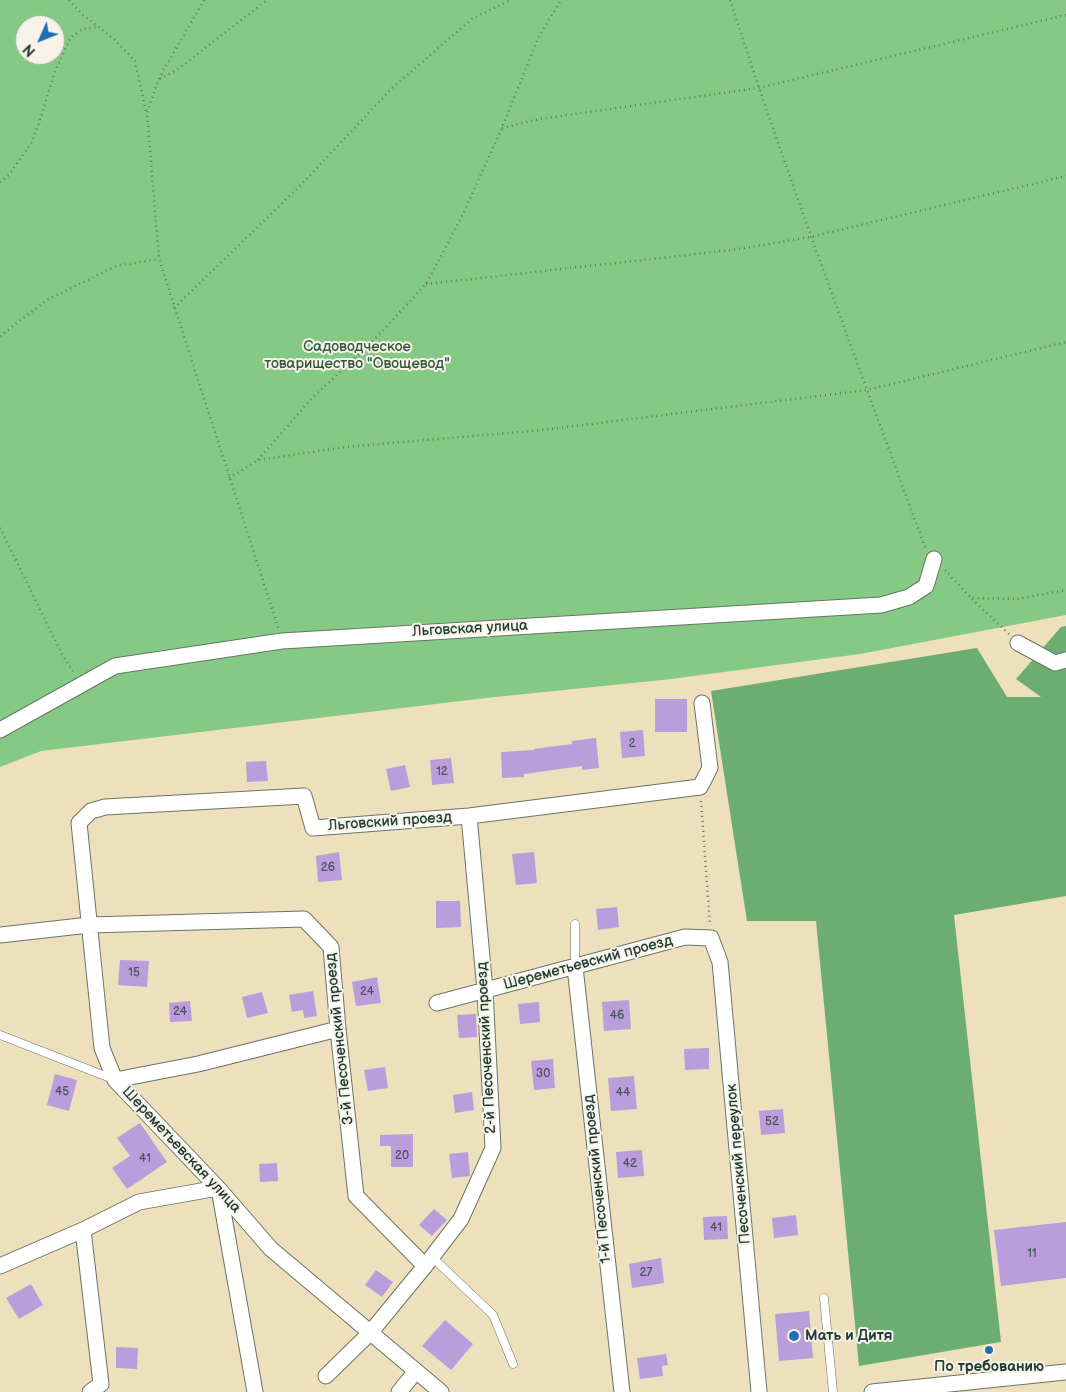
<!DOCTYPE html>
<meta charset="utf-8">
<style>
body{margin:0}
#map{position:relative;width:1066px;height:1392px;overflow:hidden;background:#eedfbd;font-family:"Balsamiq Sans",sans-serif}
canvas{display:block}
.north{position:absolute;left:15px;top:15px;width:50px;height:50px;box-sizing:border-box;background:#f7f3e8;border:1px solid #a1aaa0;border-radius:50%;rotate:226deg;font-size:14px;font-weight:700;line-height:20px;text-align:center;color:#1f3d34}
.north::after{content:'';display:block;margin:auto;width:18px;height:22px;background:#1f6fb2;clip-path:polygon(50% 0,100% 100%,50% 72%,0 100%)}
</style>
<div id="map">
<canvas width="1066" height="1392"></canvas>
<div class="north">N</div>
</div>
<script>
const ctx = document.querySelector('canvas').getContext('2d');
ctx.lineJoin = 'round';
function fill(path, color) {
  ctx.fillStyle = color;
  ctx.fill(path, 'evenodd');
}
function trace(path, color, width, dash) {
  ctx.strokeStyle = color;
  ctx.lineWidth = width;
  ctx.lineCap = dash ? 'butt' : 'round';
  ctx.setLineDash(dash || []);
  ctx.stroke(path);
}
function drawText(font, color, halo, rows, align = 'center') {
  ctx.font = font + ' "Balsamiq Sans",sans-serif';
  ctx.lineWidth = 4;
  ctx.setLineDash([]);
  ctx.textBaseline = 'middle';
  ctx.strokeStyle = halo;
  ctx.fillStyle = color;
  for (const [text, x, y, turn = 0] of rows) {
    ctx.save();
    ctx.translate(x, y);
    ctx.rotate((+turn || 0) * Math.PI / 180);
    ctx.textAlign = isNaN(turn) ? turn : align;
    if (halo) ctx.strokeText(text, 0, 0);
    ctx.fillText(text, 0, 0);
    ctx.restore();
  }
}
fill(new Path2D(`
 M0,0H1066V615L860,654L671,679L486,698L41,751L0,767ZM25,25H55V55H25Z`), '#85ca84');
fill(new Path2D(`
 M1066,626V896L954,915L1001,1342L859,1366L816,921H747L711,691L977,648L1007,697H1041L1016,679L1061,627Z`), '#6cae72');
fill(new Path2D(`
 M655,699H687V732H655Z
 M643,730L645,756L622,758L620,732Z
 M596,738L599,768L582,770V766L524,774V777L502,778L501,752L534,750V749L572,744V741Z
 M451,758L454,783L432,785L430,760Z
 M266,761L268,781L247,782L246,762Z
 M405,765L410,787L391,791L386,769Z
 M339,852L342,880L318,882L316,856Z
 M534,852L537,883L516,885L512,854Z
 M436,901H460L461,927L436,928Z
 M617,907L619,927L598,930L596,909Z
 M120,960L149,961L147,987L118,985Z
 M377,977L381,1003L356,1006L352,982Z
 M313,991L317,1016L304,1018L303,1010L292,1012L289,995Z
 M262,992L268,1013L247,1018L242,997Z
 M629,1000L631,1029L604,1031L602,1002Z
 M190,1001L192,1021L170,1022L169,1003Z
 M539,1002L540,1022L520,1024L518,1004Z
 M476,1014L477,1037L459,1038L457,1015Z
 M709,1048V1069L685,1070L684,1049Z
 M553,1059L555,1088L534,1090L531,1061Z
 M385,1067L388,1088L368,1091L364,1070Z
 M55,1074L77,1080L69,1111L47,1105Z
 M634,1076L637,1109L611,1111L608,1078Z
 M472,1092L474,1110L455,1113L453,1095Z
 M783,1109L785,1133L761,1135L759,1111Z
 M140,1123L167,1162L127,1189L112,1168L130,1156L117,1138Z
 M413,1134V1167H391V1146H380V1135Z
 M642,1150L644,1176L618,1178L616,1152Z
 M468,1152L470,1176L452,1178L449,1154Z
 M277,1163L278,1181L260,1182L259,1164Z
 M434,1209L447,1220L432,1236L419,1225Z
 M796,1215L798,1235L774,1238L772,1218Z
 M727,1216L728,1239L704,1240L703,1217Z
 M1066,1222V1278L1001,1286L994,1230Z
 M661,1258L664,1283L632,1288L629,1264Z
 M376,1270L393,1282L382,1297L365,1285Z
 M31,1284L43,1305L19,1319L6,1298Z
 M809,1311L813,1358L779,1361L775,1314Z
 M445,1320L473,1344L451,1370L422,1346Z
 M116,1347L138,1348L137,1369L116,1368Z
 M666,1354L668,1365L662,1366L663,1376L640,1379L637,1358Z`), '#bb9ddb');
const lane = new Path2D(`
 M575,924V967
 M0,1035L113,1079
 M432,1257L493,1315L513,1364
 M824,1298L833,1392`);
const street = new Path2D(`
 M1018,643L1055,663L1066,660
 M0,730L115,666L282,641L881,605L909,597L926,586L934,559
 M0,935L89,925L304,919L331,947L338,1029L356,1196L425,1266
 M575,967L622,1392
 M437,1003L685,937L711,938L720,962L759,1392
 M115,1080L198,1064L338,1029
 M219,1189L255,1392
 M83,1230L101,1384L90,1392
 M0,1266L83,1230L139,1202L218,1188
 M326,1376L370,1333L425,1266L461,1219L493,1148L485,990L469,816
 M399,1392L416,1371
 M441,1392L271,1249L218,1188L115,1080L102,1048L79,823L91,811L105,807L304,796L313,828L469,816L700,787L710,768L702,703
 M872,1392L1066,1372`);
trace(lane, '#677664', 9);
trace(street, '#677664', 17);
trace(new Path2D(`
 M69,0L82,14L114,39L135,61L146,111
 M204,0L158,80L147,113L159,259L279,630
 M730,0C790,185 859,367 926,550
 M160,79L177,70L267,0
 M502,128L539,119L758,88L1066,15
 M0,182L9,175L32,142L41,117L55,71L71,37L83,29L99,27
 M426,284L732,250L810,237L1066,176
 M174,308L300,186L392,88L472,19L510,0
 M0,336L47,300L116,266L159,259
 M258,460L311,399L372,342L426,284L462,216L502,128L538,38L561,0
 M229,478L258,460L345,447L542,430L867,390L1066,342
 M0,528L62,654L74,673
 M945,570L971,598L1017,599L1066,590
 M972,599L1010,635
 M701,801L710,925`), '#677664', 2.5, [1, 4]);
trace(lane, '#fff', 8);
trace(street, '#fff', 15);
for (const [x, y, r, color] of [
 [794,1336,6,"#1f6fb2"],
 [989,1350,5,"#1f6fb2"]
]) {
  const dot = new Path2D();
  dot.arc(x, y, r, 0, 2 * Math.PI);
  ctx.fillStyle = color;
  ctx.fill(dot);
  trace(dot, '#f7f3e8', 2);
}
drawText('12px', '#46555e', null, [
 ["2",632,744],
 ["12",442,772],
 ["26",328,868],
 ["15",134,973],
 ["24",367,992],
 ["24",180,1012],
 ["46",617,1016],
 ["30",543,1074],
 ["45",62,1092],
 ["44",623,1093],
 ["52",772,1122],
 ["20",402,1156],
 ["41",145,1159],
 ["42",630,1164],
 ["41",716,1228],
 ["11",1032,1254],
 ["27",646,1273]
]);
drawText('15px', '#335944', '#f7f3e8', [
 ["Садоводческое",357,347],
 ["товарищество \"Овощевод\"",357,364]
]);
drawText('15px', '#1f3d34', '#f7f3e8', [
 ["Льговская улица",470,629,-3],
 ["Льговский проезд",390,822,-4],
 ["Шереметьевский проезд",588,963,-15],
 ["3-й Песоченский проезд",340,1039,-96],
 ["2-й Песоченский проезд",487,1048,-93],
 ["Шереметьевская улица",181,1150,47],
 ["Песоченский переулок",739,1164,-95],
 ["1-й Песоченский проезд",598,1179,-96]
]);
drawText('bold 15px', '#1f3d34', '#f7f3e8', [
 ["Мать и Дитя",805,1336],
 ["По требованию",989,1367,"center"]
], 'left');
</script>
